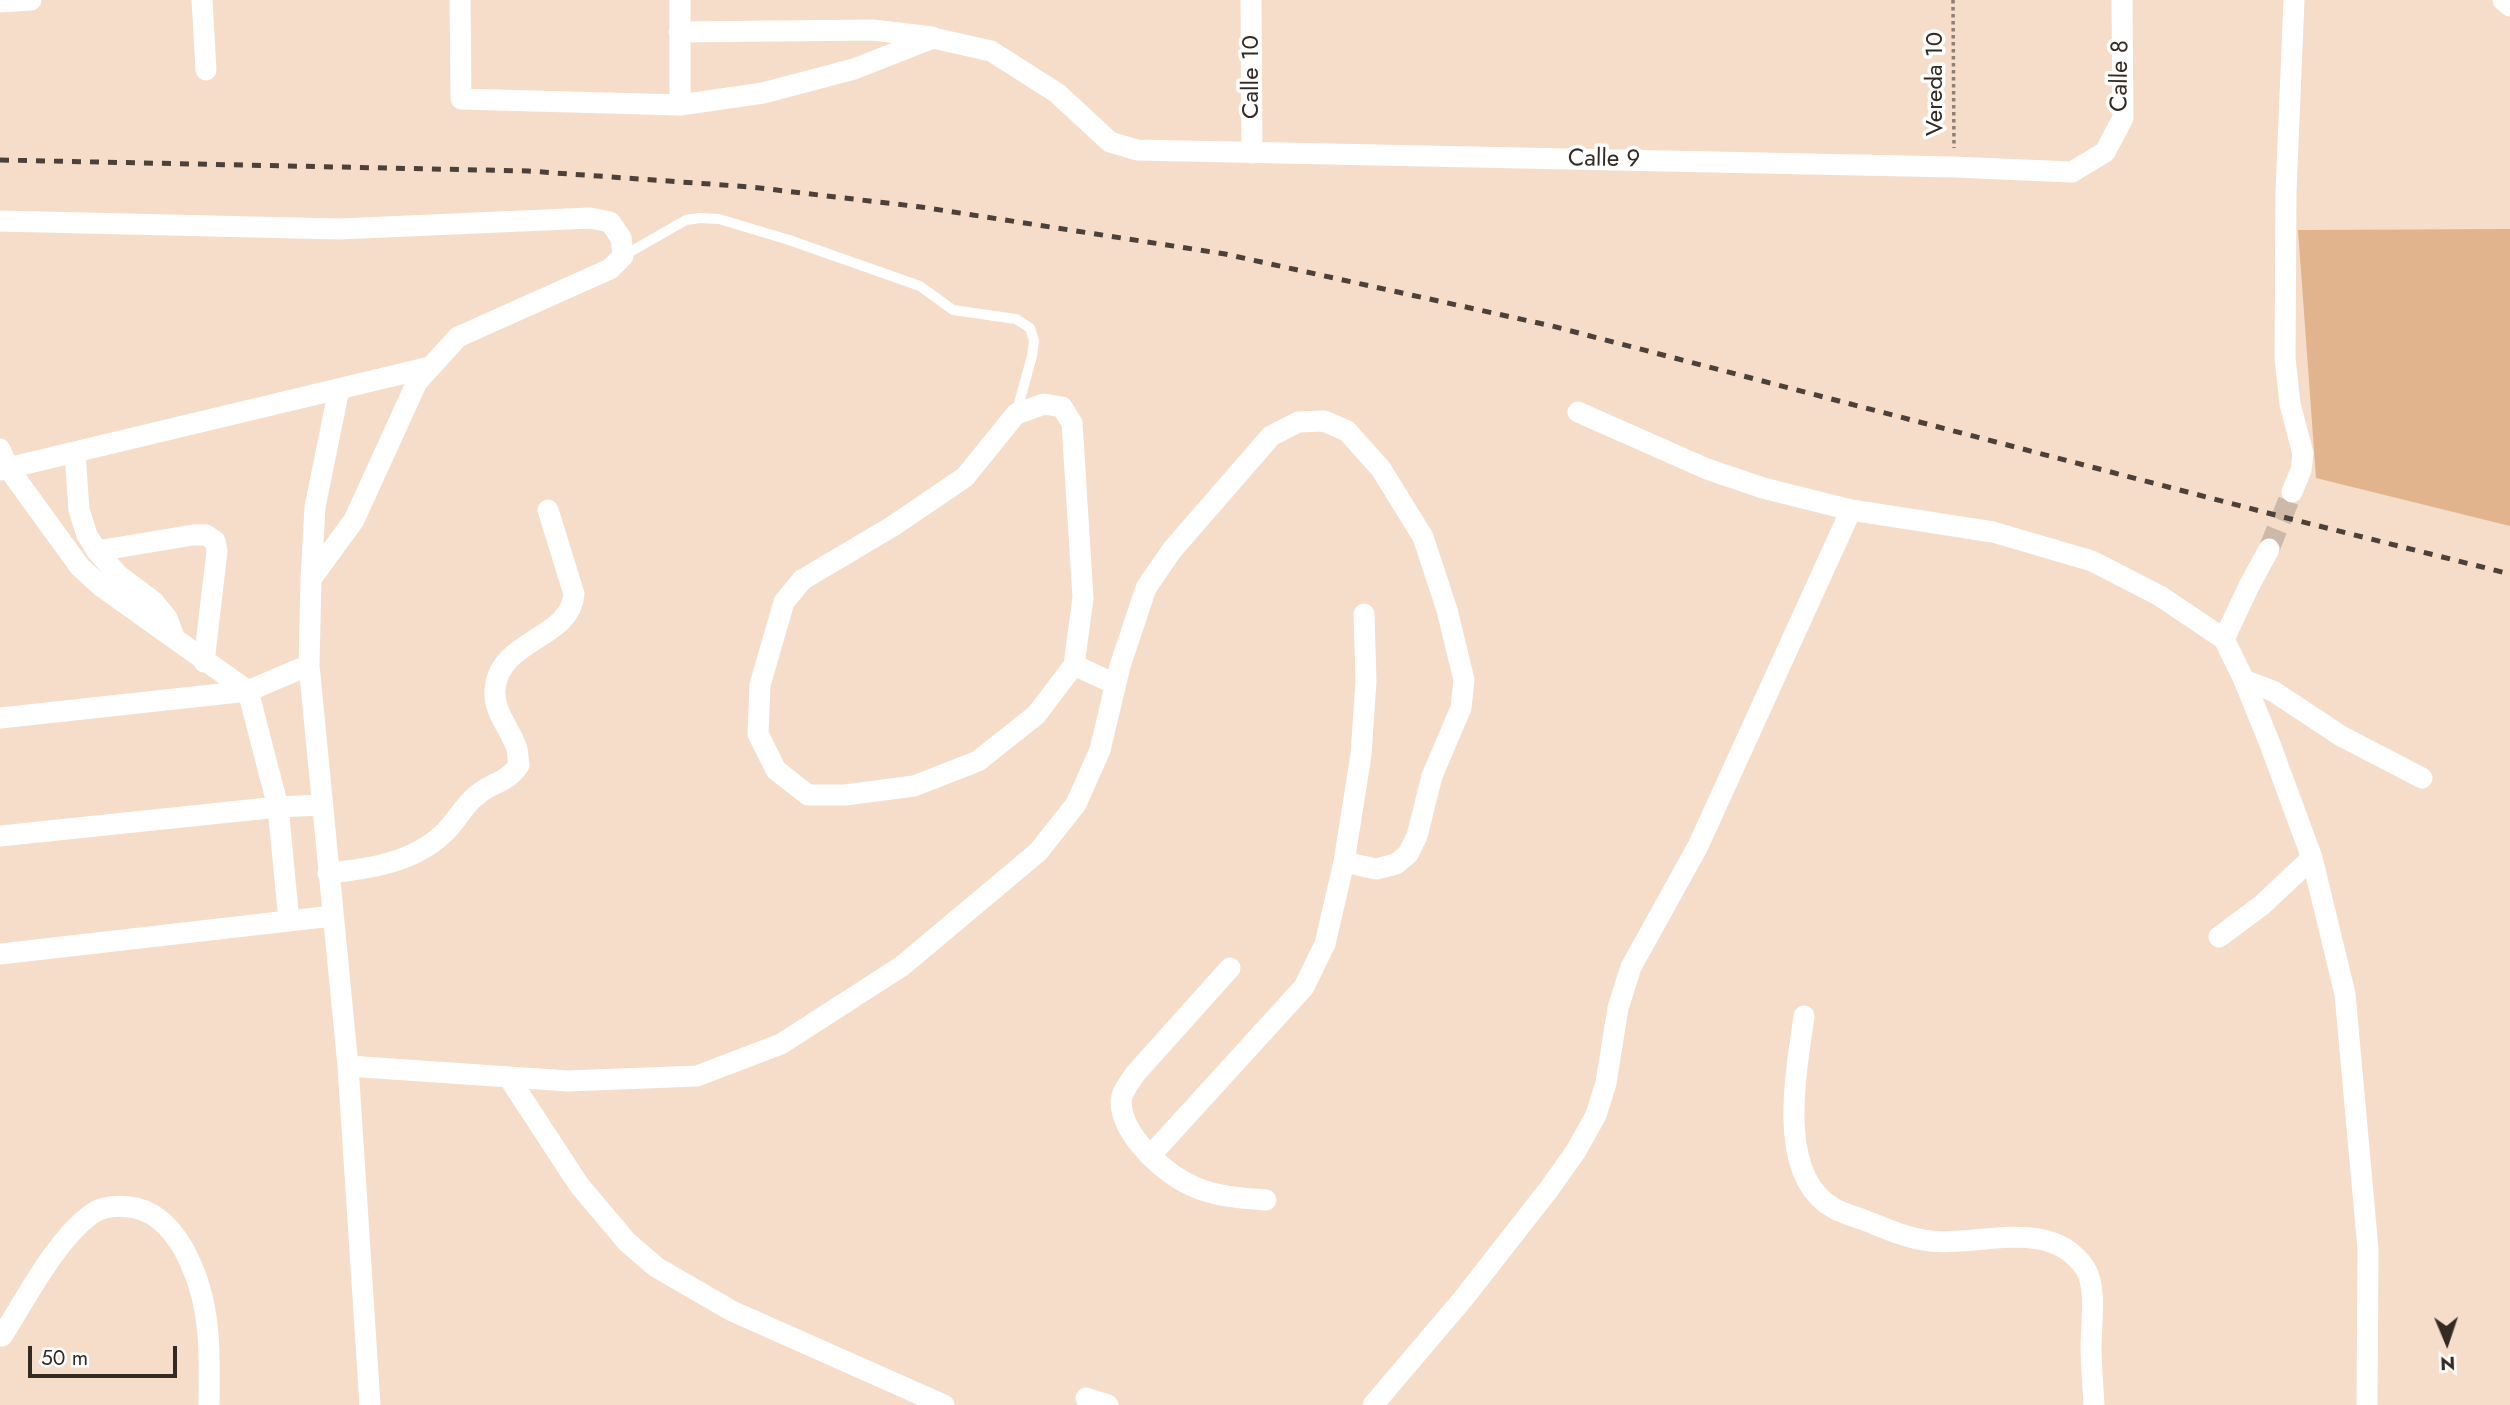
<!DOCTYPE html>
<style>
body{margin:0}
#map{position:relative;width:2510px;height:1405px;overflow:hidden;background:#f5ddca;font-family:Jost,sans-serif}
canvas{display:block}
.north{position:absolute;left:2412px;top:1307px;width:70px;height:70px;-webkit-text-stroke:5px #fff;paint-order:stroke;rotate:178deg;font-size:19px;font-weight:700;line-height:28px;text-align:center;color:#332a23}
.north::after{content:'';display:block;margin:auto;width:24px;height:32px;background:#332a23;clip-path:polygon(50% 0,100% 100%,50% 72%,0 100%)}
.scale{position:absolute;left:28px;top:1346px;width:149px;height:32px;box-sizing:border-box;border:4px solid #332a23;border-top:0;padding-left:9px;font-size:21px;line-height:24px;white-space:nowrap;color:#332a23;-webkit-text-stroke:5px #fff;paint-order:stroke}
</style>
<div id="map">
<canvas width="2510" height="1405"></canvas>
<div class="north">N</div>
<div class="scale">50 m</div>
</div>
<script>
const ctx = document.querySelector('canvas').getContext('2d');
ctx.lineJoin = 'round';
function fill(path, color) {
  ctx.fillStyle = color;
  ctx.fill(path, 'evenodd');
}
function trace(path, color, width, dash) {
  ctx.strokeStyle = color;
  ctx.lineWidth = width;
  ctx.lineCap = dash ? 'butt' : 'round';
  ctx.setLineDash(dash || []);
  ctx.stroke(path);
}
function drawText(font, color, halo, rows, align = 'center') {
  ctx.font = font + ' Jost,sans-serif';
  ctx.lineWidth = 7;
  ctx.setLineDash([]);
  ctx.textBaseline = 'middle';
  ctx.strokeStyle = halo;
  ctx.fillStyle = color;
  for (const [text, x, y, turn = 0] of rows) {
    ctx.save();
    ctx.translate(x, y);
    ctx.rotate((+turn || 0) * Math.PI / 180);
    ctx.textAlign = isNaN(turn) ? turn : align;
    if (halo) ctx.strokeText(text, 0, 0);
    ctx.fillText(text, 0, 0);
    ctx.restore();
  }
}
fill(new Path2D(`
 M2510,229V526L2316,478L2298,230Z`), '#e1b48e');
trace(new Path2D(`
 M2269,549L2292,492`), '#ceb9a9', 21, [21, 10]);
trace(new Path2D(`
 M1953,0L1954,148`), '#907f73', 3.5, [3.5, 3.5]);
trace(new Path2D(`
 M623,256L686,220L700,218L719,219L789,240L920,286L953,310L1016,319L1030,328L1034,341L1032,356L1016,414`), '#fff', 10);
trace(new Path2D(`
 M202,0L206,70
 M460,0L461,99L680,105L763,93L854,69L933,38L991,51L1057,93L1110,142L1137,150L1954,167L2072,172L2105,152L2123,118L2122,0
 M1251,0L1252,153
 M2503,0L2510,6
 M0,2L31,0
 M679,32L873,30L932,37
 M680,105V0
 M0,221L339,229L590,218L610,222L621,238L623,256L610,269L458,337L417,382L354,520L311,579L309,665L348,1066L370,1405
 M1044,404L1062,407L1072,423L1083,598L1074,665L1036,715L978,761L914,786L845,795H808L776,770L758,734L760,685L784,602L802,580L893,526L965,477L1016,414Z
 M1578,412L1707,469L1763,488L1851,510L1993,532L2092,561L2160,596L2224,639
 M0,449L8,468L0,470
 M75,453L79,510L87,535L97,551L118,575L154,602L167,618L175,639
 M2292,492L2301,470L2303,454L2290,404L2285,358L2286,191L2294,0
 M2269,549L2249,586L2224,639L2244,680L2270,744L2312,858L2345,994L2368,1249L2367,1405
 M97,551L193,535H206L215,541L217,551L204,662
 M311,579L315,507L339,389
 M309,665L248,691L102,587L80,567L8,468L430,367
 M1074,665L1115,684
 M2244,680L2273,691L2341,736L2422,778
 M0,718L248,691L278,807L289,921
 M0,836L278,807L321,805
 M328,873C368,869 413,863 444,833C456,822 463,806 476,796C491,782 506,784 519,765C518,760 518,754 517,749C510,728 493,712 495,689C500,638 570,640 574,594L548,510
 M2219,937L2262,905L2312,858
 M0,954L332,916
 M1230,968L1135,1074C1130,1082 1121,1092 1121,1102C1122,1137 1167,1176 1197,1188C1219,1197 1243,1198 1266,1200
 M1804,1016C1797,1070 1774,1176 1835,1209C1844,1214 1855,1216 1864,1220C1885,1228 1908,1239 1930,1241C1979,1247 2050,1216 2085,1268C2097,1286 2091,1325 2091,1347C2091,1366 2093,1386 2094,1405
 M348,1066L568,1081L697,1076L781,1044L902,966L1038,852L1076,804L1100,750L1120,666L1146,588L1172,550L1271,436L1298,422L1324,421L1347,431L1381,469L1423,537L1447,610L1464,680L1461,708L1432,776L1417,836L1408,854L1396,864L1376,869L1344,862
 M509,1078L579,1185L627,1242L656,1267L732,1311L944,1405
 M1150,1156L1304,987L1325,944L1344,862L1361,755L1366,681L1364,614
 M2,1336C27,1297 54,1243 90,1215C103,1205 121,1205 136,1208C184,1220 205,1291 208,1335C210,1358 209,1382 209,1405
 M1086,1398L1108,1405
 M1373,1405L1463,1299L1549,1189L1576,1151L1596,1115L1606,1083L1618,1008L1631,967L1698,846L1851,510`), '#fff', 21);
trace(new Path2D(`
 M0,160L528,171L751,187L921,207L1225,254L1552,326L2283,517L2510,574`), '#4c4138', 5, [9, 9]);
drawText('24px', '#332a23', '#fff', [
 ["Calle 8",2121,76,-89],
 ["Calle 10",1252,77,-90],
 ["Vereda 10",1936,84,-90],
 ["Calle 9",1604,160,1]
]);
</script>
